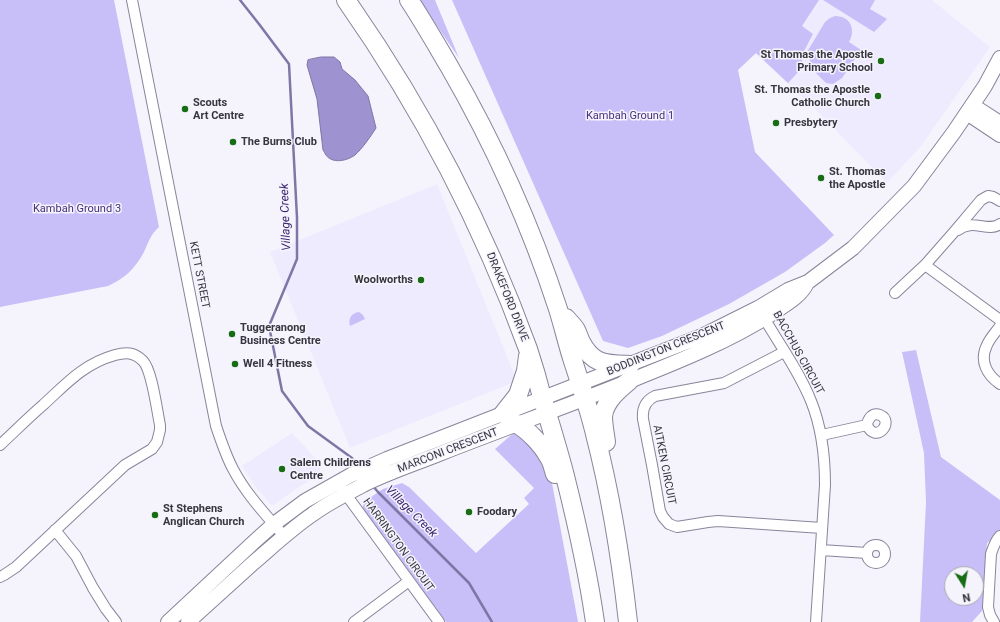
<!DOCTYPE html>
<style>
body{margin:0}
#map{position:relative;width:1000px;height:622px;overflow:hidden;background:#f5f4fd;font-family:Roboto,sans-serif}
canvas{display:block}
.north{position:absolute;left:944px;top:566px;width:40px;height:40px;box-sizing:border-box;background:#f5f4fd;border:1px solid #a9a8b1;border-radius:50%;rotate:169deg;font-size:11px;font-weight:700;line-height:16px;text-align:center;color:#37363f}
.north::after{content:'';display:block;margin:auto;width:14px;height:18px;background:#186c14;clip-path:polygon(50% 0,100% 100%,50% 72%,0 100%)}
</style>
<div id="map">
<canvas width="1000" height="622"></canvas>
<div class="north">N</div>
</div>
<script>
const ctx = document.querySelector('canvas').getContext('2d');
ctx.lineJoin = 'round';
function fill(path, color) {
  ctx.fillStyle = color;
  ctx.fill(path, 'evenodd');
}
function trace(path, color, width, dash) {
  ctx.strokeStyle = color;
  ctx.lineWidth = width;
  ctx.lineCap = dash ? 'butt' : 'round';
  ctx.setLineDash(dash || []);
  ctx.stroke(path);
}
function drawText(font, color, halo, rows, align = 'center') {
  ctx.font = font + ' Roboto,sans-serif';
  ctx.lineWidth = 3;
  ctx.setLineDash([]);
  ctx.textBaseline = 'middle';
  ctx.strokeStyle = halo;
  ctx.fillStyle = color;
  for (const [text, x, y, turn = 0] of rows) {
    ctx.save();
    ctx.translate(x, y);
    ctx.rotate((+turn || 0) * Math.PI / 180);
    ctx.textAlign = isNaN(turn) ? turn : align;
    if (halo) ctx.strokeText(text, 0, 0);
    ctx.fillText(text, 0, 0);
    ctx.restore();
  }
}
fill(new Path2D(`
 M729,0H932L990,47L922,145L887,183L815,109L755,53Z
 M437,184L517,381L350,448L270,252Z
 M292,433L320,463V470L319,473L317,476L296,489L275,504L272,505L270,504L254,485L242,466Z`), '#eeebfe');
fill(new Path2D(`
 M0,0H114L159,227C151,234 148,243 144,252C135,269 125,278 108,286L0,307Z
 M419,0H435L459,58Z
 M452,0H819L802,26L813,34L803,53L801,69L788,83L756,53L738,70L755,152L834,235L825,243L785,272L729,304L662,336L628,348L603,341Z
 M823,0H875L870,9L887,19L874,32Z
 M835,16C851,16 856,30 849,42L861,50L842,78L833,84L826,83L810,67V59L807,52L825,22L830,18Z
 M359,312L363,315L365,319L350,326C348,319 351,313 359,312Z
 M916,350L941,457L1000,500V533L987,543L982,611L972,622H920L926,502L924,453L902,352ZM952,574H976V598H952Z
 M517,430L549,467L578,622H446L362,508L365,501L383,489L402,483L409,487L476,553L529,504L524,498L534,488L495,449Z`), '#c9bff8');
const water = new Path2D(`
 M321,57H334L340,62L342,69L355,80L368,96L376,128C371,136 362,149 355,155C347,161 332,164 326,155C325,154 324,151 323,150L317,99L307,65L308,60Z`);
fill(water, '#9e92d1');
trace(water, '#7f76a5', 1);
trace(new Path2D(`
 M240,0L259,24L289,64L297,218V259L269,326L282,391L308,426L352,458L358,467
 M372,485L378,492L469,583L492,622`), '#7f76a5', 2.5);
const street = new Path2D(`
 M132,0L216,426C221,441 226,456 233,469C246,494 266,515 284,536
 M958,230C973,218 988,233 1000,224
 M925,265L1000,320
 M895,293L925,265L954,232L981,200L988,196L993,197L1000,201
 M761,313C778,342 799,371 811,401C822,428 825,456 825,485L816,622
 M1000,326C996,332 990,338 987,345C979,361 987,375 1000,384
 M784,352L724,383L655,396C645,401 642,409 643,419L652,465L660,511L663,517L669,524L677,527L708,522L718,521L822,528
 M822,435L867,425C868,419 872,412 880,415C895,421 876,445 867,425
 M0,445C14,432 28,418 43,405C66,384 83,364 115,355C126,352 134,352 143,361C152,370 157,411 160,425V430L157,442L152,449L125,465L16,567L4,575L0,577
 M342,489L439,622
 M55,530L76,556L93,588L106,609L116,622
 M867 554a9 9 0 1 1 18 0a9 9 0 1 1-18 0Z
 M821,550L867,553
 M354,622L409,581
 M994,622L990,615L988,607L991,554C993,548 995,541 1000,536`);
const secondary = new Path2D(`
 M972,105L1000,123
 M967,113L1000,135
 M168,622L255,541L274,524L305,501L351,475L387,459L702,336L758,308L788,290L808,282L853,248L914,186L954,132L985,86L1000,58
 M188,622C209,603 230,584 252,564C272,547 291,529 313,514C328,503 346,494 363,485C387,473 414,464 439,454C502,429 565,407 627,382C677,362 728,342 773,313C786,304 800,297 807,283`);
const highway = new Path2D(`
 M346,0C421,107 483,225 528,349C533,364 538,381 542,397C550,423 558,449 565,476C577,524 588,573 595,622
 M409,0C423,21 436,44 449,66C493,142 531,226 558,309C563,325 567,342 572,358C580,383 589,408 595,434C611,496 621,559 628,622
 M566,318C569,322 574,326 576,330C578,334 579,338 581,342C593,365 606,364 630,365
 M503,414L518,395L526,371L528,356
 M517,424C528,430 542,445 548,456C552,461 553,468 555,474
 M606,442C605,434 603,425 603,416C605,401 618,390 629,381`);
trace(street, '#88859a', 12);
trace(secondary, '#88859a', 16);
trace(highway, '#88859a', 20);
trace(street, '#fff', 10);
trace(secondary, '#fff', 14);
trace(highway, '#fff', 18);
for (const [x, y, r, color] of [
 [881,61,4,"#186c14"],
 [878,96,4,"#186c14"],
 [185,109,4,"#186c14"],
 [776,123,4,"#186c14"],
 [233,142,4,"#186c14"],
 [821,178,4,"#186c14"],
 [421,280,4,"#186c14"],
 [232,334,4,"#186c14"],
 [235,364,4,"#186c14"],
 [282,469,4,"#186c14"],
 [469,512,4,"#186c14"],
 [155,515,4,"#186c14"]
]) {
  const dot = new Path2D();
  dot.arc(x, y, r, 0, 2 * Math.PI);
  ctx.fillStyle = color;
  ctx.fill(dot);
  trace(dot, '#f5f4fd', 1.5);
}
drawText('bold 11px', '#37363f', '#f5f4fd', [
 ["St Thomas the Apostle",873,55,"right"],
 ["Primary School",873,68,"right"],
 ["St. Thomas the Apostle",870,90,"right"],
 ["Catholic Church",870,103,"right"],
 ["Scouts",193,103],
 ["Art Centre",193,116],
 ["Presbytery",784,123],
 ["The Burns Club",241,142],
 ["St. Thomas",829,172],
 ["the Apostle",829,185],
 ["Woolworths",413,280,"right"],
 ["Tuggeranong",240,328],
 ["Business Centre",240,341],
 ["Well 4 Fitness",243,364],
 ["Salem Childrens",290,463],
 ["Centre",290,476],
 ["St Stephens",163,509],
 ["Anglican Church",163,522],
 ["Foodary",477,512]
], 'left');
drawText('11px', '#442f7a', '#f5f4fd', [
 ["Kambah Ground 1",630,116],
 ["Kambah Ground 3",77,209]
]);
drawText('11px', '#37363f', '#f5f4fd', [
 ["KETT STREET",199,275,79],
 ["DRAKEFORD DRIVE",507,297,68],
 ["BODDINGTON CRESCENT",666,349,-22],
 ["BACCHUS CIRCUIT",798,353,61],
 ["MARCONI CRESCENT",448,451,-21],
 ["AITKEN CIRCUIT",664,465,79],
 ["HARRINGTON CIRCUIT",398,545,54]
]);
drawText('italic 12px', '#3d2772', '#f5f4fd', [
 ["Village Creek",286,217,-92],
 ["Village Creek",411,512,45]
]);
</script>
